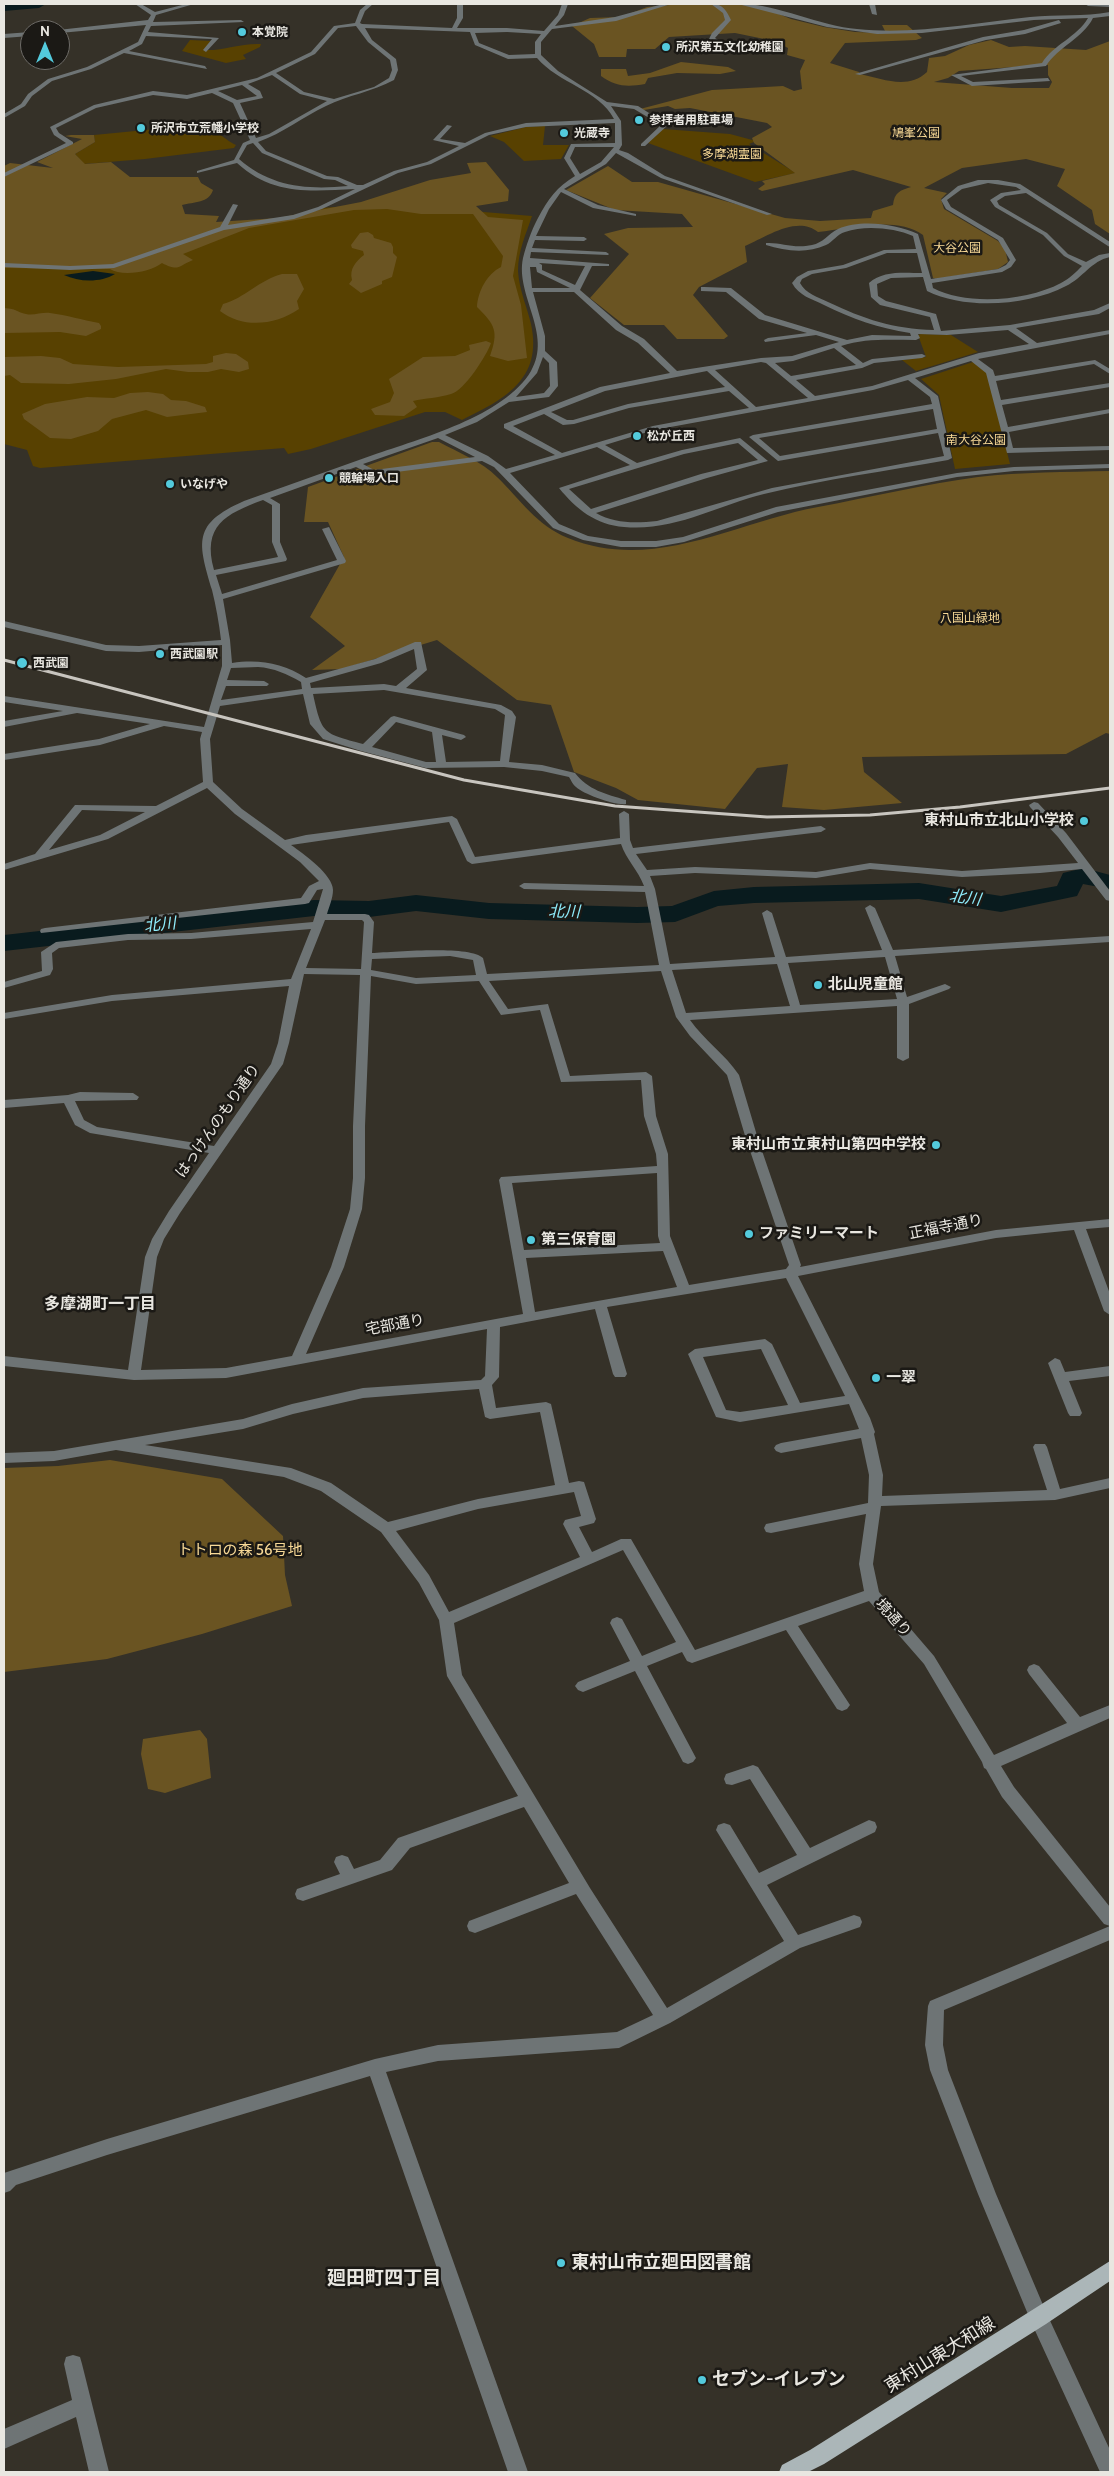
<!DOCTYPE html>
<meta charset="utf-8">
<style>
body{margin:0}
#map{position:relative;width:1114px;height:2476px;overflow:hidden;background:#353128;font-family:Cabin,sans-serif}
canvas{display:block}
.frame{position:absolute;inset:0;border:5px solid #e9e7e1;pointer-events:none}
.north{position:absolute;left:20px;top:20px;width:50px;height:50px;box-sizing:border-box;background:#1b1915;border:1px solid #6d6b67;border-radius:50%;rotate:0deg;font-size:14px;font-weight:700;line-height:20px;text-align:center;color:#e9e7e1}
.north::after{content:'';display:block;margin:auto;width:18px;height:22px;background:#53cadc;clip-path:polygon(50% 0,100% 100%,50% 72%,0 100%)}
</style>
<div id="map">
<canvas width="1114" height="2476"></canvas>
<div class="frame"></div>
<div class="north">N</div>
</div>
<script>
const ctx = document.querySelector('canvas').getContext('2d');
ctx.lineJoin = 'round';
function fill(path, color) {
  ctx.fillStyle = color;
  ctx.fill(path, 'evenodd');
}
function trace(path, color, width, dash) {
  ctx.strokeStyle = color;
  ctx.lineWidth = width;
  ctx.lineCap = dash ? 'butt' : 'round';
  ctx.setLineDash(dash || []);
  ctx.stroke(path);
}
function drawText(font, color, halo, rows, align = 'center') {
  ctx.font = font + ' Cabin,"Noto Sans JP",sans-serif';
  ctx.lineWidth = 5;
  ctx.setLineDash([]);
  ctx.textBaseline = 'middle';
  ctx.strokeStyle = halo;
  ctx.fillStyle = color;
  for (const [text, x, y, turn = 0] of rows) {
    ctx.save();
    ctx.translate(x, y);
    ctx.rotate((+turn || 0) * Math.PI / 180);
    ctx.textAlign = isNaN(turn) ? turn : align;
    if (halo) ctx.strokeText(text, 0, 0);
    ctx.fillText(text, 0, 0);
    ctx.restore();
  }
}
fill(new Path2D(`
 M190,40L212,41L204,50C223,51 240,43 261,44L260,47L243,55L246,59L226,63L182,51Z
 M197,125C213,126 222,138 236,145L234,148L145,159L84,164L75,154L95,142L94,135Z
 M545,126L543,145H569L561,159L524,161L504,142L490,136L526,127Z
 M663,129L730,134L756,141L749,144L796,173L755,182L648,143Z
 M387,204L532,216C526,234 518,251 518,271C519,289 527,307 531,324C543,379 505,399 462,420L445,412H425L311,449L288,454L284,448L40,468L33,466L27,450L4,444V265L275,220L320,208Z
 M921,334L951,335L978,352L916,371L902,360L926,357L918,335Z
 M973,362L987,373L1010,464L955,469L939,395L921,379Z`), '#584101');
fill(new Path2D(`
 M681,4L757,5L791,19L824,27L855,32L886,33L882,25H907L922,38L916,40L845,43L830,63L859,72L860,74C883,79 908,90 927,72L929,58L945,56L969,45L991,40L1009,47L1025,46L1086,50L1110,41V234L1095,224L1092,210L1057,186L1065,169L1026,159L962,168L924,188L947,193L941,199L944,209L998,241L1005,249L1008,262L998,269L936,279L933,278L923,235C896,215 848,229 818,232C797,215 766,237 745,246L747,262L699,287L693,295L728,336L724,339H677L664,325H624L590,298L629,254L604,234L628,228L693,227L682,214L615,210L566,190L608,166L632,182H658L785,218L820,221L871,218L873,211L893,205C894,193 900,190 911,187L853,170L762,191L758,189L765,184L762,181L795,173L754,143L752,138L772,127L767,123L690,108L675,109L668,106L644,110L640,109L712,90L783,86L794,91L802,89L800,71L805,60L787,55L788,48L774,41L735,33L669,37L655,49H627L626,57H599L594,44L572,26L590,18L621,17L647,7ZM1042,65H1048V75L1052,82L1049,88H1012L934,82L948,78L959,71Z
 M681,62L728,67L736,71L720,74L677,73L648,78L645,84C628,87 616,87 601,76V69H626L628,76L650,73Z
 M71,135H94L95,142L75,154L85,164L111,162L130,177H198L201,183L213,190C209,203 194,202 182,205L185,214L219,216L216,222L278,218L361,202L430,180L471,173L467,163L486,162L509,190L508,201L476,206L488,217L523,220L513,276L521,305L527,358L508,361L490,356C499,331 495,325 477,307C478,291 487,274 501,267L503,256L473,214H421L387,209L354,210L249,228L183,254L193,260C178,266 179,272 162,263C151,272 122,277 110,269L4,268V166L10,163L53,168L37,162L82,139L65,136Z
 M368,232L373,235L374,238L391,243L393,247V253L397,257L392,277L382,281V284L361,293L349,284L352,280C349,269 356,261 364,255L363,251L352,248L351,245L360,233Z
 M282,274H297L304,289L297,301L299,309C276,325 243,329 220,311L223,304C245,298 259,280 282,274Z
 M4,308C18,309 14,311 26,314C33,316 42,312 50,313C67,315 82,320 99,323L101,326V329L86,336L60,332L4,333Z
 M486,341L491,343C487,355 464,391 451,394C439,398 425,398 413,401L417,407L404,416L375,415L371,409L390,402L394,393L389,379L423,357L455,356L470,350L469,345Z
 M226,353L236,354L248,362L249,369L239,372L221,369L208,372H188L166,369L116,379L69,384L21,383L10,375L4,376V357L41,356L60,358L73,364L118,367L206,364L213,362V356Z
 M148,392L163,394L171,400L186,401L205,407L207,412L167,417L146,410L112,419L98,431L71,439L50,438L24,419L22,414L45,404L87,397L114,398L130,393Z
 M432,442H439C459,453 481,461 497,477C521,500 536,525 568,538C653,573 736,522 818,507C871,497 925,484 978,477C1022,472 1066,472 1110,471V734L1106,733L1066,754L862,757L864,772L902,803L824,810L782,807L788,764L757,768L725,809L638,800L616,788L574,772L551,705L517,700L437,640L342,669L312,670L345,646L310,617L344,557L328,522H304L308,487Z
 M110,1460L222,1479L283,1536L285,1575L292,1606L202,1634L107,1659L4,1672V1468L58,1466Z
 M200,1730L207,1739L211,1778L165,1793L148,1789L141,1754L143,1739Z`), '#6a5422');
fill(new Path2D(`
 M93,271L115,274C100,283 79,282 64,275Z`), '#091b1e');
fill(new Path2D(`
 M4,4H46L39,8L4,11Z
 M1084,868L1110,875V889L1083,884L1077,896L1001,912L919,899L754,903L718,906L675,922L637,923L489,919L416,911L369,917L314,916L4,951V935L314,900L369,901L416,895L489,903L637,907L672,906L714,891L754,887L919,883L1001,896L1057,886L1063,873Z`), '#091b1e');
fill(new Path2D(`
 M135,4H141L155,12L186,4H194L156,15L153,22L241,20L244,22L151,26L148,32L219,38L206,52L203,50L212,39L146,36L142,44L129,51L205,66L207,69L124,53L91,69L52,81L32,96L25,106L4,118V114L21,104L28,94L48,79L87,67L138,42L146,25L60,33L58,30L148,20L151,15Z
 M367,4H373L365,11L360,23L362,24L452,28L457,18V4H463V18L457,28H507L544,31L558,15L562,4H568L564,15L555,26L615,17L663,4H671L616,21L552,29L541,42V55L558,71L607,102L638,106L668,125L645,146H641V144L661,125L634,109L611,106L621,121L622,145L619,150L628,153L665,176L772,214L767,215L661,178L616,153L606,164L564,189L598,205L636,214V216L593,208L561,192L549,209L536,236L584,237L587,239L584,241L535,240L532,248L606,252L609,254L608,255L531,252L530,258L609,264V266H592L580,290L622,326L644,339L677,371L761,358L792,356L839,342L816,335L765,342L764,340L768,338L807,333L759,319L726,292L701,291V287H704L731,288L765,315L847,340L872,335L911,336L910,333C879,328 852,319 824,305C812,299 799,296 792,283L797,277L808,271L843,265L884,250L916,249L913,236C894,228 865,225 845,232C837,234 833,242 826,245C807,254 785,251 766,245V243C781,242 793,249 812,245C823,243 828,234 838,229C861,219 896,224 918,234L931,279L998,269L1006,265L1010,260L998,240L946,209L941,200L958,186L978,180H998L1020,184L1110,242V247L1108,246L1026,193L1005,196L997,201L999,205L1047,233L1068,254L1086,262L1099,255L1110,253V257C1091,261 1083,278 1066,286C1028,306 965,310 927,291L923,277L891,278L877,284L878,296L886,301L936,314L941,331L1010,325L1094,310L1110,303V308L1099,314L1016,328L1037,343L1110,330V334L978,359L993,370L995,376L1095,360L1110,369V374L1094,364L996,381L1001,400L1110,383V387L1002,405L1008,427L1110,409V413L1009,432L1013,448L1110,446V450L1007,453L986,373L971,361L915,378L938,396L952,458L948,460C887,471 825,479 764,494C719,505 673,532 624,527C596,525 576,509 559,488L630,465L597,447L510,473L559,524L588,536L621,541H656L683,537L776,507L957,473L1014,467L1110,464V468L1014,471L957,477L778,512L684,542L656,547H621L583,540L553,528L494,467L482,461L373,475L356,467L270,498L280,504V542L287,559L286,561L216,575L222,594L337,560L322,529L329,527L346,561L345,563L223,599L230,640L232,663C259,659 283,663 306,678L375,659L415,642H421L427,670L406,688L501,705L512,711L516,717L509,762L542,765L575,773C588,790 606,794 626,800V804C616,806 583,794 576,787C573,785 571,780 569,777L542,771L504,767L426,768L361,751L323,739L310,724L303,694L220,706L210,739L213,782L242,809L285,840L306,835L452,816L457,819L475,857L620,838L619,814L624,811L629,814L630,840L633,848L821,826L826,829L821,832L636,854L647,870L695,867L816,872L870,863L962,871L1078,863L1058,837L1030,807L1029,805L1034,802L1038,803L1066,833L1110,891V901L1106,900L1082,869L1040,873L962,877L870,869L816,878L695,873L650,876L655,889L670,964L775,957L762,913L767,910L772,913L786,957L882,950L865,908L870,905L875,908L893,950L1110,936V942L895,956L907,997L945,984L951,987L949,989L909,1004V1058L903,1061L897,1058V1006L690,1020C704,1040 725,1054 739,1075L758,1139L801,1265L800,1267L996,1230L1110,1219V1227L1086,1229L1110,1294V1315L1104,1311L1074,1230L996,1238L798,1276L870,1418L875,1432L874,1434L883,1475L882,1496L1047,1490L1033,1447L1035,1444H1045L1047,1447L1060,1489L1110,1478V1488L1055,1500L881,1506L873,1564L879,1592L934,1656L994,1755L1067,1723L1029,1674L1027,1670L1029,1666L1034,1664L1039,1666L1080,1717L1110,1705V1718L1001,1766L1014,1787L1110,1907V1940L944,2010L943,2045L948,2070L996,2194L1046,2312L1110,2450V2472H1100L1032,2324L978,2194L930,2070L925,2045L928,2006L930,2001L1110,1926L1104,1924L1002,1797L986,1769L984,1768L982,1762L924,1664L869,1601L798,1626L850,1705L847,1709L842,1711L837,1709L786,1630L692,1663L687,1661L682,1652L647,1666L696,1758L693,1762L688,1764L683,1762L635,1671L583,1692L578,1690L575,1686L578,1682L630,1661L610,1623L612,1619L617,1617L622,1619L642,1656L676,1642L623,1550L454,1623L462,1675L590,1888L667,2008L784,1941L716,1830L718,1825L724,1823L730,1825L759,1873L797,1855L750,1779L732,1785L726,1784L724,1779L726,1774L753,1765L758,1767L810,1848L869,1820L875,1822L877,1827L875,1832L767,1885L798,1935L854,1915L860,1917L862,1922L860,1927L800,1948L670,2023L619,2048L438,2061L386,2072L528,2472H508L370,2076L107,2155L16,2185L10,2191L4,2193V2173L10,2171L107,2139L375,2059L438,2045L617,2032L653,2015L576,1894L475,1933L469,1931L467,1926L469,1921L569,1883L524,1807L410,1848L392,1870L303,1901L297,1899L295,1894L297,1889L340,1874L334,1862L336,1857L342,1855L348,1857L354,1869L380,1860L398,1838L518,1796L447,1676L439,1620L419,1583L381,1532L321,1491L284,1477L116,1450L54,1461L4,1463V1453L54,1451L243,1419L292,1404L363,1388L481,1380L485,1376L487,1329L226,1378L134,1380L4,1366V1356L128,1370L145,1257L152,1239L169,1211L209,1153L90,1133L75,1125L64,1103L4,1108V1100L68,1095L80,1092L133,1093L139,1097L137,1100L75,1101L84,1120L97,1127L214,1146L271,1064L278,1043L289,986L112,1001L4,1019V1013L112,995L291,979L311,929L191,939L128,940L59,948L52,953L53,969L50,975L4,988V982L42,971L41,952L56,942L128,934L191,933L313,922L323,889L317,890L309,903L305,904L41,933L40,931L41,929L45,928L301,898L309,886L319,881L300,862L235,814L207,788L108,839L4,870V864L35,854L75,805L156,806L203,782L200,739L202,732L164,726L100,745L4,760V754L99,739L150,724L77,713L4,727V721L63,711L4,702V696L204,727L222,666V645L139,652L106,651L4,627V621L106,645L139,646L221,640C219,623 216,606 212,590C198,542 192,524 244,501C287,486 330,470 373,455C419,439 505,416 531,371C553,334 515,295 523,258C526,246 531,231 538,218C548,199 557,187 575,176L564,158L571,144L615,143V123L526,127L489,135L431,164L398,173L322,209L294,219L224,230L114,268L70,270L4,267V263L70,266L113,264L220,227L233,204L238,205L228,225L293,215L318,207L355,189C311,191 273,196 237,163L197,173V171L234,160L243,143L250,140L233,103L212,93L187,99L153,95L96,108L56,128L59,133L73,142V144L6,176L4,177V173L66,143L54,135L50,127L94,105L153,91L187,95L257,78L311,52L334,26L355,23L360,10ZM356,26L368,42L390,60L392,70L389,78L374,87L334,99L304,92L276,73L315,54L338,28ZM365,28L470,32L475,45L508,59L537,58C558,83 599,90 614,119L526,123L485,133L465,143L440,139L452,126L447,125L433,140L459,146L427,162L394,171L363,185H357L338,177L327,176L266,151L258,142C283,133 303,117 326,106C348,95 372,92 394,80L398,70L396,59L372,40ZM507,32L541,34L535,42V54L509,55L479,43L475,33ZM272,75L300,94L327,101L269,134L256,138L240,103L263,98L260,91L248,84ZM242,85L257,96L237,100L218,91ZM253,143L262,153L324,179L335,180L348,186C307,190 271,187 239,159L247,145ZM575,147H614L601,162L580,174L570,158ZM988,183L1016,187L1021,190L1001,193L990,200L995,207L1043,235L1064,256L1082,266C1076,272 1069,279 1061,283C1027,301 967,306 933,288L932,283L1002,272L1011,267L1016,260L1003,238L951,207L947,200L962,189ZM887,253H917L922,273C905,273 883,270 869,283L871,297L880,305L930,317L934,330C893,329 864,319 828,302C818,297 806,294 800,283L802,279L812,274L846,268ZM539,263L585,266L575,285L542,270V265ZM530,267H536L537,272L570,288H532ZM533,292H574L616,330L638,343L670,373L600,387L504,424V428L555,455L506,469L488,456L445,435L477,422L509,402L549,397L558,386L557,362L545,351V336ZM1008,330L1029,344L979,353L872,386L815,396L796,380L862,368L874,363L922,358L926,356L922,354L872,359L863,363L841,346C865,338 890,340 916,340L920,338L918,334L947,335ZM834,348L856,365L791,376L775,363L793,361ZM543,357L549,363L550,386L544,393L516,397L537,373ZM761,362L766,363L808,398L756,407L715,370ZM707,371L725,387L628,404L573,420H567L551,412L605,391ZM908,380L930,397L932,404L753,435L749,437L778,461L938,433L944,456L772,488L657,521C636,523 615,524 596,513L707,478L768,461L740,438L682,450L637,463L605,445L654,430L873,390ZM729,391L749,408L653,426L562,453L513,426L544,414L563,425L574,424L629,408ZM933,409L937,429L780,456L759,438ZM438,438L475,457L374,470L363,464ZM738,443L758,460L701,474L591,509L569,489L684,454ZM263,500L272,505V542L278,557L214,570C202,526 225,514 263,500ZM414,649L417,669L396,686L384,684L311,688L310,683L381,663ZM258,667C274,668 287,674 301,682L302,689L221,700L226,686H267L269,684L264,681L227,680L231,668ZM384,690L495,709L505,715L500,761L446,762L442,735L461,740L466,737L464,735L394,716L391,717L363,744C323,733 322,735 313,694ZM396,722L432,732L436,762H426L372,747ZM82,810L145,812L100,835L49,850ZM449,822L467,861L472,864L621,844C626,859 638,870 644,886L524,883L519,886L524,889L645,892L659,965L487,974L483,958C470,945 394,952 372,953L374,922L369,915L365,914H327C329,907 333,898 333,890C333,875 304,854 291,845ZM325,920H362L364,922L361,969L306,968ZM450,956L473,960L476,975L416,978L371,970L372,959ZM885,957L897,999L800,1005L788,963ZM777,964L790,1006L686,1013L672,970ZM661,971L676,1017L690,1036L727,1075L746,1139L789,1265L786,1269L689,1285L670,1236L668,1154L656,1116L652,1076L646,1072L570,1076L548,1004L508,1009L489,981ZM304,974L360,975L353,1126V1178L350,1209L331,1267L292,1356L226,1368L141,1370L157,1257L164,1239L180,1213L283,1064L289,1043ZM371,976L416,984L479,981L501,1015L540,1010L561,1082L641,1080L644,1116L656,1154L657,1166L501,1177L499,1180L523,1314L306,1354L344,1267L362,1209L365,1178V1126ZM657,1173L658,1236L660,1243L524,1250L512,1183ZM663,1251L677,1287L535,1312L526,1258ZM786,1278L845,1396L800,1403L772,1344L765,1339L695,1349L688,1354L716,1417L740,1422L849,1404L859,1429L781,1443L776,1445L774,1448L776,1451L781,1453L861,1438L869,1475L868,1503L771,1523L766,1524L764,1528L766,1532L771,1533L866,1514L859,1564L864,1591L695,1650L631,1539H621L592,1552L579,1527L594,1523L596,1519L584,1482L579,1481L569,1483L551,1404L546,1402L496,1408L492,1385L499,1377L500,1327L595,1309L613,1374L615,1377H625L627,1374L607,1307ZM761,1349L788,1405L740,1412L726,1410L703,1357ZM479,1389L485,1417L490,1419L540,1412L555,1485L478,1499L388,1522L331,1483L291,1468L145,1445L243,1429L293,1414L363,1398ZM574,1492L581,1516L565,1520L563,1524L580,1557L449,1612L429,1575L396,1531L478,1509Z
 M711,4C722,3 727,11 731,20L715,38L725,44L741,48V50L721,46L709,39L712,33L725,20L723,13Z
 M738,4C772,2 820,26 857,29C914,35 973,23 1030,17C1057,14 1084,17 1110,12V16L1093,18C1083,38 1058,47 1046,66L961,76L973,82L1048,78L1050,81L972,86L951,75L1042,63C1053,45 1077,37 1088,18L1034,20L922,33L877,34L827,27Z
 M869,4H875L877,15L872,14Z
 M1085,4H1110V7L1088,6Z
 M1059,20L1061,23L1025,34L986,40L860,75L855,74L983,37L1024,30Z
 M30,32V36L4,38V34Z
 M1055,1358L1060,1360L1065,1372L1110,1366V1376L1069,1381L1082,1413L1080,1416H1070L1068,1413L1048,1363Z
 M73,2355L80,2357L82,2364L109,2472H89L76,2417L4,2449V2429L72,2400L64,2364L66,2357Z`), '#6e7475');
fill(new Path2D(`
 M1110,2261V2281L1046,2324L824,2464L808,2472H779L782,2465L810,2450Z`), '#abb6b8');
trace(new Path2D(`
 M4,660L464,780L615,806L767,817L870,815L960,807L1110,788`), '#c8c5bf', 3);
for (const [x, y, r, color] of [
 [242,32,5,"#53cadc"],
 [666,47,5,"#53cadc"],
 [639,120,5,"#53cadc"],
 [141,128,5,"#53cadc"],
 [564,133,5,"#53cadc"],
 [637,436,5,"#53cadc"],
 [329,478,5,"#53cadc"],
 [170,484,5,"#53cadc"],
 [160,654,5,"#53cadc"],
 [22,663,6,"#53cadc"],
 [1084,821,5,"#53cadc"],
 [818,985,5,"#53cadc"],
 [936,1145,5,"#53cadc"],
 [749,1234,5,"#53cadc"],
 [531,1240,5,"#53cadc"],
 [876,1378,5,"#53cadc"],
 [561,2263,5,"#53cadc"],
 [702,2380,5,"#53cadc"]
]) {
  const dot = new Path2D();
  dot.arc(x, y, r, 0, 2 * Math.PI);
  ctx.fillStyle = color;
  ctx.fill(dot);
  trace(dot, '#1b1915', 2);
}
drawText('bold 12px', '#e9e7e1', '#1b1915', [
 ["本覚院",252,32],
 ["所沢第五文化幼稚園",676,47],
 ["参拝者用駐車場",649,120],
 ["所沢市立荒幡小学校",151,128],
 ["光蔵寺",574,133],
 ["松が丘西",647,436],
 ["競輪場入口",339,478],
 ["いなげや",180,484],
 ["西武園駅",170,654],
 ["西武園",33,663]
], 'left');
drawText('12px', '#f8d996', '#1b1915', [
 ["鳩峯公園",916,133],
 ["多摩湖霊園",732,154],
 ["大谷公園",957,248],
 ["南大谷公園",976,440],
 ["八国山緑地",970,618]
]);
drawText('bold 15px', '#e9e7e1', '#1b1915', [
 ["東村山市立北山小学校",1074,821,"right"],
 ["北山児童館",828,985],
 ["東村山市立東村山第四中学校",926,1145,"right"],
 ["ファミリーマート",759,1234],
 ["第三保育園",541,1240],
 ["一翠",886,1378]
], 'left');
drawText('15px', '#e9e7e1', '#1b1915', [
 ["はっけんのもり通り",218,1121,-55],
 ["正福寺通り",946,1227,-11],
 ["宅部通り",395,1325,-10],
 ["境通り",893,1618,48]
]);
drawText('15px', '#f8d996', '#1b1915', [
 ["トトロの森 56号地",240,1551]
]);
drawText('italic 16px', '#8fedfc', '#1b1915', [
 ["北川",965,898,8],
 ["北川",564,912,1],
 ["北川",160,925,-6]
]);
drawText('bold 16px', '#e9e7e1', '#1b1915', [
 ["多摩湖町一丁目",100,1304]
]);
drawText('bold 18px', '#e9e7e1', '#1b1915', [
 ["東村山市立廻田図書館",571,2263],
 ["セブン-イレブン",712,2380]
], 'left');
drawText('18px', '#e9e7e1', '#1b1915', [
 ["東村山東大和線",940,2355,-32]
]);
drawText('bold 19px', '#e9e7e1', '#1b1915', [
 ["廻田町四丁目",384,2278]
]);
</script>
